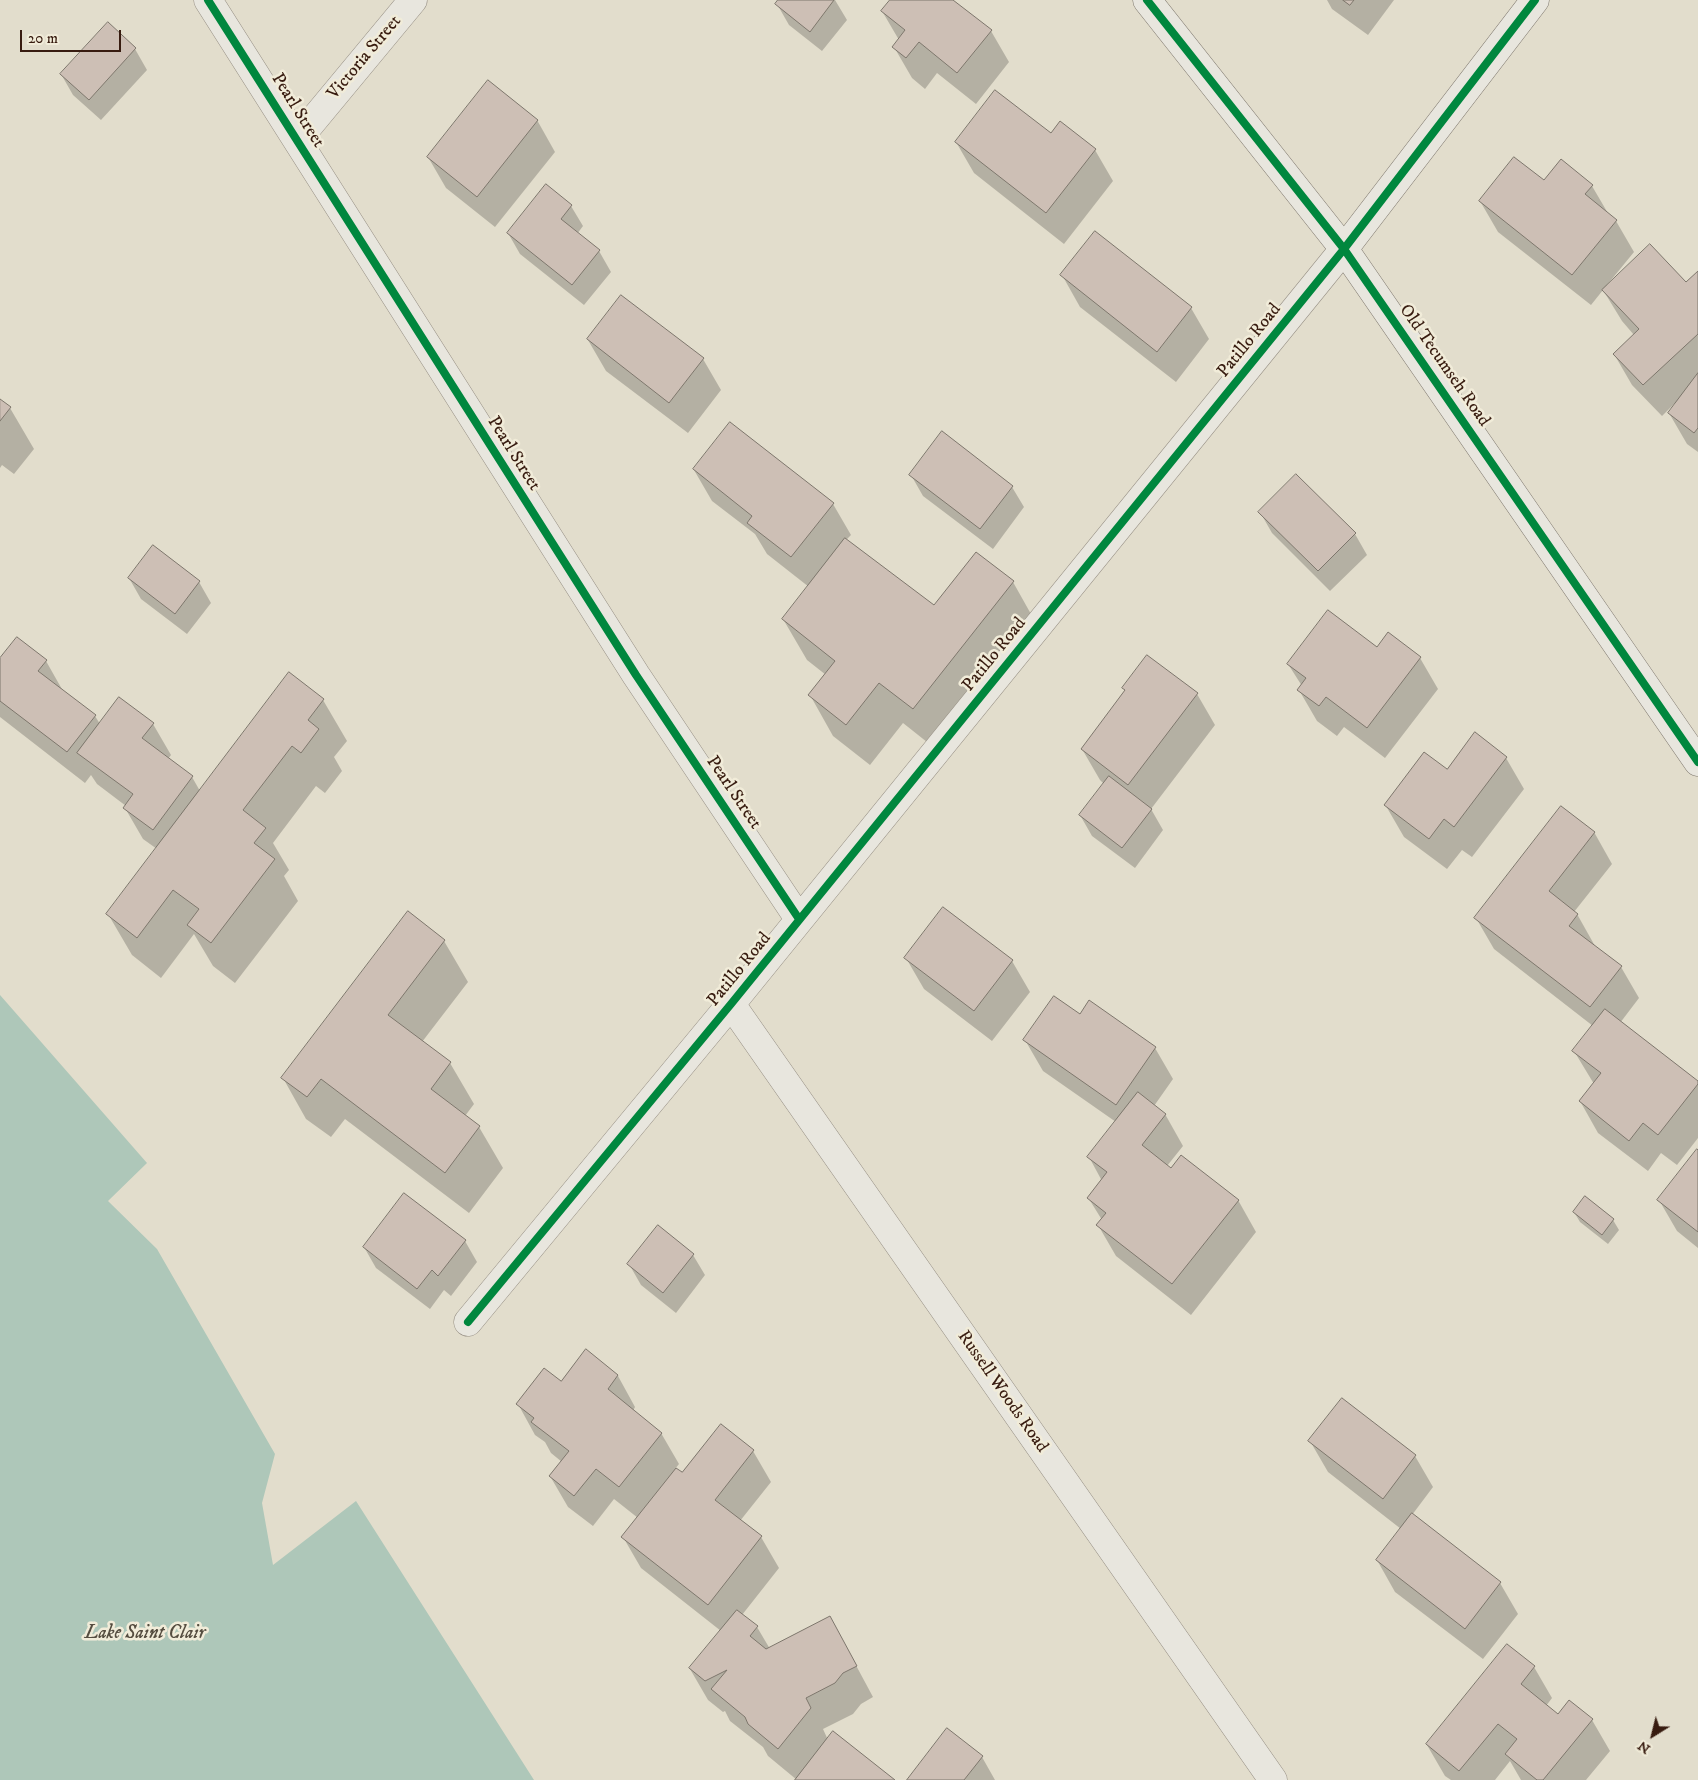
<!DOCTYPE html>
<style>
body{margin:0}
#map{position:relative;width:1698px;height:1780px;overflow:hidden;background:#e2ddcc;font-family:"IM FELL DW Pica",serif}
canvas{display:block}
.north{position:absolute;left:1628px;top:1710px;width:50px;height:50px;-webkit-text-stroke:4px #f1ecd9;paint-order:stroke;rotate:216deg;font-size:14px;font-weight:700;line-height:20px;text-align:center;color:#381c10}
.north::after{content:'';display:block;margin:auto;width:18px;height:22px;background:#381c10;clip-path:polygon(50% 0,100% 100%,50% 72%,0 100%)}
.scale{position:absolute;left:20px;top:30px;width:101px;height:22px;box-sizing:border-box;border:2px solid #381c10;border-top:0;padding-left:6px;font-size:15px;line-height:18px;white-space:nowrap;color:#381c10;-webkit-text-stroke:4px #f1ecd9;paint-order:stroke}
</style>
<div id="map">
<canvas width="1698" height="1780"></canvas>
<div class="north">N</div>
<div class="scale">20 m</div>
</div>
<script>
const ctx = document.querySelector('canvas').getContext('2d');
ctx.lineJoin = 'round';
function fill(path, color) {
  ctx.fillStyle = color;
  ctx.fill(path, 'evenodd');
}
function trace(path, color, width, dash) {
  ctx.strokeStyle = color;
  ctx.lineWidth = width;
  ctx.lineCap = dash ? 'butt' : 'round';
  ctx.setLineDash(dash || []);
  ctx.stroke(path);
}
function drawText(font, color, halo, rows, align = 'center') {
  ctx.font = font + ' "IM FELL DW Pica",serif';
  ctx.lineWidth = 5;
  ctx.setLineDash([]);
  ctx.textBaseline = 'middle';
  ctx.strokeStyle = halo;
  ctx.fillStyle = color;
  for (const [text, x, y, turn = 0] of rows) {
    ctx.save();
    ctx.translate(x, y);
    ctx.rotate((+turn || 0) * Math.PI / 180);
    ctx.textAlign = isNaN(turn) ? turn : align;
    if (halo) ctx.strokeText(text, 0, 0);
    ctx.fillText(text, 0, 0);
    ctx.restore();
  }
}
fill(new Path2D(`
 M0,995L147,1163L108,1201L157,1249L275,1454L262,1503L273,1565L356,1501L534,1780H0Z`), '#aec7b9');
fill(new Path2D(`
 M780,0H835L847,20L822,51L789,25L777,4Z
 M892,0H951L991,31L1009,62L976,104L937,73L925,89L912,78L894,47L899,40L882,11Z
 M1327,0H1394L1368,35L1332,9Z
 M108,24L135,49L147,70L101,120L73,95L61,74Z
 M537,120L555,152L495,227L446,188L428,157Z
 M1051,135L1095,150L1113,181L1064,244L974,173L956,142Z
 M1544,182L1592,186L1609,215L1616,221L1634,252L1607,285L1608,286L1686,284L1698,272V452L1687,444L1669,413L1676,404L1675,403L1662,416L1632,385L1614,354L1634,335L1622,321L1603,290L1591,305L1498,232L1480,201Z
 M571,206L583,226L577,234L599,251L611,272L584,305L520,254L508,233Z
 M1095,233L1191,308L1209,339L1176,382L1080,307L1062,275Z
 M588,340L703,359L721,390L688,433L606,371Z
 M0,400L10,408L34,449L14,474L2,465L0,468Z
 M694,470L833,504L851,535L846,540L934,607L1013,582L1036,623L937,750L903,723L870,765L833,736L810,695L826,675L807,660L783,619L809,587L767,554L755,534L712,501Z
 M911,475L1012,487L1024,507L993,549L923,496Z
 M1260,512L1355,534L1367,555L1330,591L1272,533Z
 M153,547L199,582L211,603L187,634L141,599L129,578Z
 M1388,634L1420,658L1438,689L1385,758L1344,727L1337,736L1317,721L1299,690L1302,686L1288,664L1377,649Z
 M0,660L46,661L63,691L95,716L100,724H153L171,755L168,759L192,777L200,791L323,700L347,741L334,757L342,771L325,793L316,786L273,843L289,870L284,876L298,901L235,983L213,966L194,934L161,978L132,955L108,914L157,849L143,839L125,808L126,806L97,784L91,775L85,783L0,717Z
 M1123,688L1197,694L1215,725L1151,809L1163,830L1135,868L1092,836L1080,815L1104,784L1100,780L1082,749L1126,692Z
 M1506,758L1524,789L1472,857L1462,850L1447,869L1404,837L1386,806L1447,770Z
 M1594,832L1612,864L1574,912L1577,914L1595,946L1594,947L1621,967L1639,998L1620,1023L1698,1083V1138L1677,1165L1661,1153L1648,1171L1598,1133L1580,1101L1594,1084L1574,1051L1593,1026L1494,949L1476,918Z
 M444,941L468,982L422,1042L450,1063L474,1104L465,1116L479,1127L503,1168L469,1213L345,1119L331,1137L306,1119L283,1078Z
 M906,958L1012,961L1030,992L992,1041L924,989Z
 M1080,1016L1155,1048L1173,1079L1154,1106L1165,1114L1183,1146L1167,1166L1238,1200L1256,1232L1191,1315L1116,1256L1098,1225L1102,1220L1089,1199L1102,1181L1089,1157L1116,1122L1043,1071L1025,1040Z
 M1698,1152V1248L1677,1231L1659,1200Z
 M1574,1212L1613,1220L1619,1230L1608,1244L1580,1222Z
 M465,1241L477,1262L451,1296L444,1290L430,1309L376,1268L364,1247Z
 M693,1255L705,1275L676,1313L641,1285L629,1264Z
 M586,1351L618,1376L635,1407L633,1411L661,1433L679,1464L675,1469L682,1474L753,1451L771,1482L740,1521L761,1537L779,1568L742,1615L757,1627L770,1649L830,1617L873,1697L861,1704L853,1714L823,1729L828,1740L893,1780H797L768,1756L763,1747L730,1721L725,1711L723,1712L708,1700L690,1669L721,1631L641,1568L623,1537L638,1518L614,1499L593,1526L568,1507L550,1476L562,1462L551,1453L545,1442L535,1435L518,1404L561,1383Z
 M1342,1400L1415,1456L1433,1487L1412,1515L1500,1583L1518,1614L1483,1659L1395,1592L1377,1560L1401,1529L1328,1472L1310,1441Z
 M1534,1667L1552,1698L1546,1706L1558,1716L1592,1720L1610,1751L1586,1780H1521L1510,1761L1495,1780H1451L1445,1776L1427,1745Z
 M982,1757L995,1780H908Z`), '#0003');
const building = new Path2D(`
 M778,0H834L810,32L775,4Z
 M890,0H953L992,30L957,73L919,42L906,58L892,47L905,30L881,11Z
 M1343,0H1354L1350,5Z
 M108,22L136,48L89,100L60,74Z
 M488,80L538,120L477,197L427,157Z
 M995,90L1051,133L1060,121L1096,149L1046,213L955,142Z
 M1514,157L1544,180L1561,159L1593,185L1585,194L1617,220L1572,275L1479,201Z
 M546,184L572,205L561,219L600,250L572,285L507,233Z
 M1095,231L1192,307L1157,352L1060,275Z
 M1650,244L1686,282L1698,271V334L1643,385L1613,354L1639,329L1602,290Z
 M621,295L704,358L669,403L587,339Z
 M1698,373V428L1694,433L1668,413Z
 M0,399L11,407L0,421Z
 M730,422L834,503L791,557L747,523L752,516L693,469Z
 M942,431L1013,486L980,529L909,475Z
 M1296,474L1356,533L1318,571L1258,512Z
 M845,538L934,605L976,552L1014,581L913,709L879,683L846,725L808,695L835,661L782,619Z
 M153,545L200,581L175,614L128,578Z
 M1328,610L1377,647L1388,632L1421,657L1367,728L1326,697L1319,706L1297,690L1306,678L1287,664Z
 M17,637L47,660L38,671L96,715L67,752L0,701V658Z
 M1147,655L1198,693L1128,785L1081,749L1125,690L1122,688Z
 M289,672L324,699L308,720L319,729L301,753L292,746L243,810L266,828L254,843L275,859L211,943L187,925L199,909L173,890L137,938L106,914Z
 M119,697L154,723L142,738L193,776L153,830L123,808L133,794L77,753Z
 M1475,732L1507,757L1454,827L1444,819L1429,839L1384,805L1424,752L1447,769Z
 M1109,776L1152,809L1122,848L1079,815Z
 M1561,806L1595,832L1549,891L1578,914L1569,926L1622,966L1590,1007L1474,918Z
 M943,907L1013,960L974,1011L904,958Z
 M408,911L445,940L388,1015L451,1062L431,1089L480,1126L445,1173L321,1079L307,1097L281,1078Z
 M1054,996L1080,1014L1089,1000L1156,1047L1116,1105L1023,1040Z
 M1605,1009L1698,1081V1084L1658,1135L1643,1123L1629,1141L1579,1101L1601,1073L1572,1051Z
 M1138,1092L1166,1114L1142,1145L1171,1168L1181,1155L1239,1200L1172,1284L1096,1225L1106,1213L1087,1198L1107,1172L1087,1157Z
 M1697,1149L1698,1150V1232L1657,1200Z
 M404,1193L466,1240L438,1276L432,1270L417,1289L363,1247Z
 M1585,1196L1614,1219L1602,1235L1573,1212Z
 M658,1225L694,1254L663,1293L627,1264Z
 M586,1349L618,1375L608,1389L662,1433L619,1487L596,1469L574,1496L549,1476L569,1451L531,1422L534,1418L516,1404L544,1368L561,1381Z
 M1342,1398L1416,1455L1383,1499L1308,1441Z
 M721,1424L754,1450L715,1500L762,1536L708,1605L621,1537L676,1468L682,1472Z
 M1412,1513L1501,1582L1465,1629L1376,1560Z
 M737,1610L758,1626L750,1636L766,1649L830,1616L857,1666L843,1673L835,1683L806,1698L811,1708L778,1749L748,1724L745,1717L711,1689L727,1670L705,1681L689,1668Z
 M1507,1644L1535,1666L1521,1684L1558,1714L1569,1700L1593,1719L1543,1780H1537L1505,1754L1517,1739L1498,1724L1459,1771L1426,1744Z
 M947,1728L983,1756L964,1780H907Z
 M833,1731L895,1780H795Z`);
fill(building, '#cdbfb5');
trace(building, '#7d766c', 1);
const street = new Path2D(`
 M208,0L636,675L799,919
 M297,140L413,0
 M731,1004L1273,1780
 M468,1322L731,1004L1344,249`);
const secondary = new Path2D(`
 M1147,0L1344,249L1698,762
 M1344,249L1535,0`);
trace(street, '#968f84', 29);
trace(secondary, '#7d766c', 29);
trace(street, '#e8e6de', 28);
trace(secondary, '#e8e6de', 28);
trace(new Path2D(`
 M208,0L636,675L799,919
 M1147,0L1344,249L1698,762
 M468,1322L731,1004L1344,249L1535,0`), '#00873e', 8);
drawText('18px', '#381c10', '#f1ecd9', [
 ["Victoria Street",365,58,-50],
 ["Pearl Street",297,111,58],
 ["Patillo Road",1250,341,-51],
 ["Old Tecumseh Road",1444,366,55],
 ["Pearl Street",513,454,58],
 ["Patillo Road",995,655,-51],
 ["Pearl Street",733,793,56],
 ["Patillo Road",740,970,-51],
 ["Russell Woods Road",1002,1392,55]
]);
drawText('italic 19px', '#554d40', '#f1ecd9', [
 ["Lake Saint Clair",145,1634]
]);
</script>
